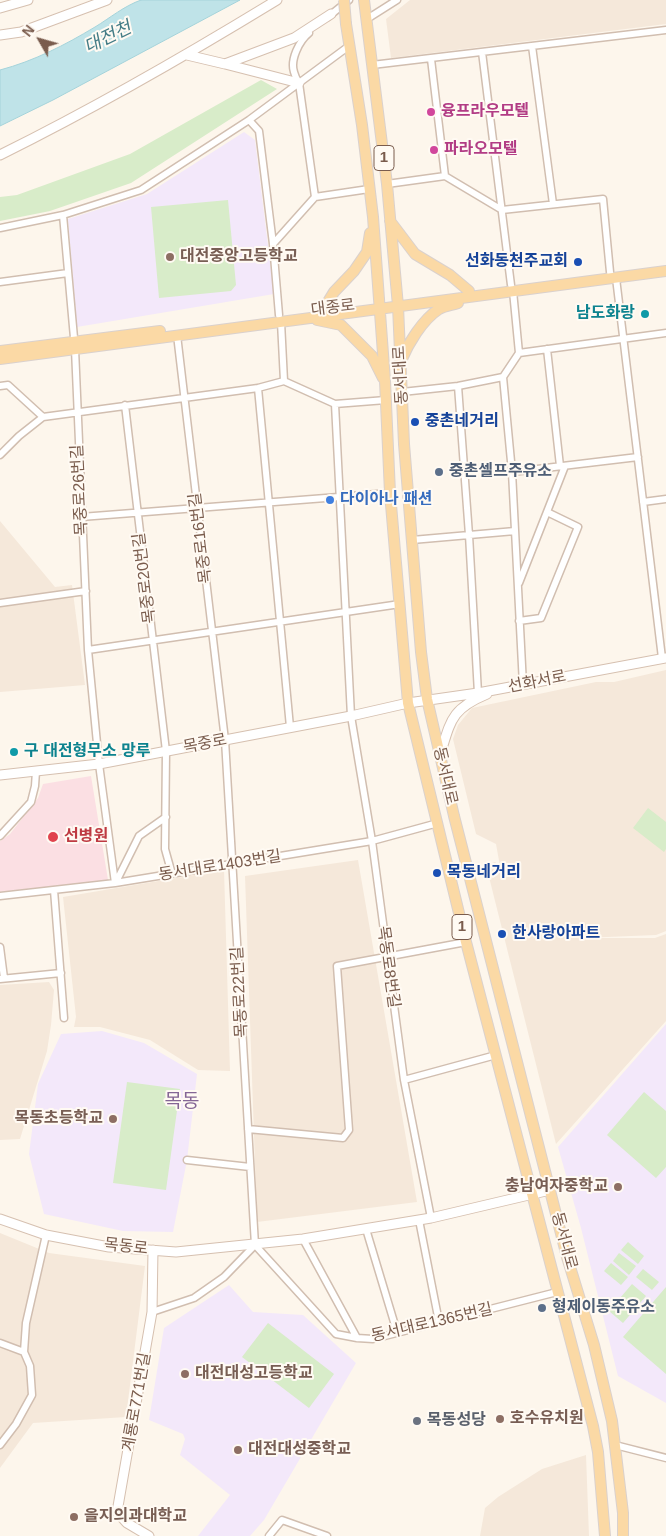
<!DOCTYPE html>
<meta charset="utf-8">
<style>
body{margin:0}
#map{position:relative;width:666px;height:1536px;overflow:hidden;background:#fdf6ec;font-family:Arial,sans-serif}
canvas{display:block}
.north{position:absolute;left:15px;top:15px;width:50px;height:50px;-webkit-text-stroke:4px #fffaf3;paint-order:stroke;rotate:308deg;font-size:14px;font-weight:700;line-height:20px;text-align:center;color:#7a5c4d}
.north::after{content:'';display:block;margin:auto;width:18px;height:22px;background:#7a5c4d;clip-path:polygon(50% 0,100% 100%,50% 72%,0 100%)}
</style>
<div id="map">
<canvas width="666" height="1536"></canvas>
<div class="north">N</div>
</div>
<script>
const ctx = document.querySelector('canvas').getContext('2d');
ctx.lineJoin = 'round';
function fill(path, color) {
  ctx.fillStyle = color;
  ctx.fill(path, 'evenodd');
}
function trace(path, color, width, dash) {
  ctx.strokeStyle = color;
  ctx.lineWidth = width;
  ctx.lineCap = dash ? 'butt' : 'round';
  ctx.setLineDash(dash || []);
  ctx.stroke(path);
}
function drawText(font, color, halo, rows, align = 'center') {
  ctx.font = font + ' Arial,"Noto Sans KR",sans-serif';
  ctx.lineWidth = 4;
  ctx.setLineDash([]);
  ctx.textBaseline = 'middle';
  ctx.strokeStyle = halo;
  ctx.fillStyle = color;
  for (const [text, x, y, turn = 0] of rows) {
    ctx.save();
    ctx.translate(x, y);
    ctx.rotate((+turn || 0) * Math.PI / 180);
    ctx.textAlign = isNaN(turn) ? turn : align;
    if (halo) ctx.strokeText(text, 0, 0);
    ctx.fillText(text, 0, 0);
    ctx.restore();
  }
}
fill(new Path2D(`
 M410,0H666V24L391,58L386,19Z
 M0,521L55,587L72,585L85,685L0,692Z
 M666,670V931L656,935L582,938H655L666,934V1021L556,1144L486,865L495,862L500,866L496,844L476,834L453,739L458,725L472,708L596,682H614Z
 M358,860L417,1202L257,1222L245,876Z
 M224,870L230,1071L198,1070L150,1040L100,1027H74L76,1017L63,897Z
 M49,982L54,990L51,1025L47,1051L20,1139L0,1140V985Z
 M0,1233L49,1253L145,1266L126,1417L33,1423L0,1468Z
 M586,1455L589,1536H480L485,1508L498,1497L542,1469Z`), '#f5e8da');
fill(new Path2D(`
 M244,132L255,140L274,294L77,327L68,219L147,194Z
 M666,1024V1403L618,1376L581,1228L558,1147Z
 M102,1031L144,1043L197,1074L187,1160L173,1232L123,1231L44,1214L29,1154L38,1084L61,1034Z
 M229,1285L253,1312L303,1315L356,1363L264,1520L250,1536H198L230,1495L180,1455L185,1439L183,1434L149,1420L164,1328Z`), '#f3e8fa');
fill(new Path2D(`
 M91,776L108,880L0,892V841L10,834L38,798L43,784Z`), '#fbdfe3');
fill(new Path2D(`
 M261,80L277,89L131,183L50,211L0,221V197L17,195L130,154Z
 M228,200L236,285L231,291L159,298L151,207Z
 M648,808L666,822V849L664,852L633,828Z
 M127,1082L180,1089L166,1190L113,1183Z
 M644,1092L666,1111V1167L656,1178L607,1135Z
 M628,1242L644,1256L638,1264L621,1250Z
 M619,1253L636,1266L629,1275L613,1261Z
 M611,1263L628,1277L621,1285L604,1271Z
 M643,1269L659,1282L652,1290L636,1277Z
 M632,1284L646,1296L623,1323L609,1311Z
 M666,1287V1374L623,1337Z
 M268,1323L334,1374L309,1408L242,1357Z`), '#d8ecc9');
const water = new Path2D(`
 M141,0H240L53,100L0,126V70C34,61 65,45 95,27C110,18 124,6 141,0Z`);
fill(water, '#bfe3e8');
trace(water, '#a5d3da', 1);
const street = new Path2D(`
 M328,17L349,0
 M367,19L397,0
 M309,33C299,41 290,60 294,72C295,76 297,80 299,83L315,197
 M532,46L553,204
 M482,52L511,285
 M431,59L445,176
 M372,65L666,30
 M249,120L259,131L273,244L279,315
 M387,184L445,176L502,210L603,199L610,272
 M63,215L75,349L88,650L99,764L115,883
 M0,228L63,215L141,190L249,120L349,46
 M273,244L315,197L369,189
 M616,278L662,658
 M0,282L68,273
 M513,291L519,353
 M281,322L284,381
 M177,335L225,740L255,1245
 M547,349L560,466
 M503,377L512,472L523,685
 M0,386L8,385L43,417
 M458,386L469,535L478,693
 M258,388L290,727
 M402,392L458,386L503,377L519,353L666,333
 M335,404L351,716L372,841L404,1080L431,1218
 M125,405L166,751L165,849L172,874
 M0,455L19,436L43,417L258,388L284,381L335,404L386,400
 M512,472L638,457
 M643,502L666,499
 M81,517L390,493
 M412,540L515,531
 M519,583L565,466
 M0,603L86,591
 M519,621L541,618L578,527L547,512
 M88,650L400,604
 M0,836L31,802L35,786L36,771
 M116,882L139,836L166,817
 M54,890L64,1018
 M0,896L115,883L372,841L438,823
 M0,947L4,978
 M0,979L61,973
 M404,1080L496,1055
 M248,1129L343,1138L349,1130L337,966L466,942
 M187,1160L250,1167
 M419,1220L439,1322
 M366,1229L397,1332
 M303,1239L357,1338
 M255,1245L336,1334L357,1338L373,1339L557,1292
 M152,1312L194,1298L224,1277L255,1245
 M0,1343L24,1352
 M0,1445L16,1424L32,1395L30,1366L24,1352L26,1323L46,1235
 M615,1445L666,1458
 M269,1536L282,1520L327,1536`);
const secondary = new Path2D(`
 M0,8L28,0
 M0,35L21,32L107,0
 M187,55L225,64L294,38L331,14
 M225,64L299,83
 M0,155C95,108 187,55 277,0
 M440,755C451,720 451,709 487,694
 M0,775L99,764L351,716L408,703L478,693L666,658
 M0,1219L46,1235L109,1247L176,1252L303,1239L431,1218L550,1190
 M149,1536L127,1523L117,1512L152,1312L153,1250`);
const primary = new Path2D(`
 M364,0L387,184L398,306L404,444L421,652L427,699L454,816L567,1257L594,1345L612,1421L623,1513V1536
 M346,24L362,125L373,217L385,381L390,493L408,703L466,942L593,1426L598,1452L605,1536
 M390,221L415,254L450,275L469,291
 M323,310L334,292L354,271L367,252L370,233
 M317,320L341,325L372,356L383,378
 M0,351L160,331
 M0,359L666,271
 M401,361C408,344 422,320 439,309C444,306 452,305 458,303`);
trace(street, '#d1beb0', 9);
trace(secondary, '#d6c0b0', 11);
trace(primary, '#dad1cd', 12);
trace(street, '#fff', 6);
trace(secondary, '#fff', 9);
trace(primary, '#fbd9a5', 10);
const primaryBridge = new Path2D(`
 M344,0L346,24`);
trace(primaryBridge, '#dad1cd', 12, []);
trace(primaryBridge, '#fbd9a5', 10);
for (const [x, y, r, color] of [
 [431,112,5,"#d1479c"],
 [434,150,5,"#d1479c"],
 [170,257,5,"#8d6e63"],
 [578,262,5,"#1a4fb4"],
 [645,314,5,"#0f9aa8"],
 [415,422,5,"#1a4fb4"],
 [439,472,5,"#5c6f8a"],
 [330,500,5,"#3f7fe0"],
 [14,752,5,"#0f9aa8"],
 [53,837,6,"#e0444e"],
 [437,873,5,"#1a4fb4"],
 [502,934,5,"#1a4fb4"],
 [113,1119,5,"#8d6e63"],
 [618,1187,5,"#8d6e63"],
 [542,1308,5,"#5c6f8a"],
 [185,1374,5,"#8d6e63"],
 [500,1419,5,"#8d6e63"],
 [417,1421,5,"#6b7280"],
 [238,1450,5,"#8d6e63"],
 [74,1517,5,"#8d6e63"]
]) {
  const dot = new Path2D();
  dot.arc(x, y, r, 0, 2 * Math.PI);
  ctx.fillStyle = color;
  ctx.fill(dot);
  trace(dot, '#fffaf3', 2);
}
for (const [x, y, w] of [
 [384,158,20],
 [462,927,20]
]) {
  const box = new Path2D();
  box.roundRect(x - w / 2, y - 12.5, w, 25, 4);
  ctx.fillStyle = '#fffaf3';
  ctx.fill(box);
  trace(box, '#7a5c4d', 1);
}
drawText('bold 15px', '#7a5c4d', null, [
 ["1",384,158],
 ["1",462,927]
]);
drawText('bold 16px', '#b23c85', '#fffaf3', [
 ["융프라우모텔",441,112],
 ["파라오모텔",444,150]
], 'left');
drawText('bold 16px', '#785e54', '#fffaf3', [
 ["대전중앙고등학교",180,257],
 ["목동초등학교",103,1119,"right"],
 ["충남여자중학교",608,1187,"right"],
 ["대전대성고등학교",195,1374],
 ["호수유치원",510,1419],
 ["대전대성중학교",248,1450],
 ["을지의과대학교",84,1517]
], 'left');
drawText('bold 16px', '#164399', '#fffaf3', [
 ["선화동천주교회",568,262,"right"],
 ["중촌네거리",425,422],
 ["목동네거리",447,873],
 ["한사랑아파트",512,934]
], 'left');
drawText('16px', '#7a5c4d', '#fffaf3', [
 ["대종로",333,308,-7],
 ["동서대로",401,375,-93],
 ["목중로26번길",80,490,-93],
 ["목중로16번길",201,538,-97],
 ["목중로20번길",145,578,-97],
 ["선화서로",537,682,-11],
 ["목중로",205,744,-11],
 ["동서대로",445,776,77],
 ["동서대로1403번길",220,866,-9],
 ["목동로8번길",388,967,82],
 ["목동로22번길",240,992,-93],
 ["동서대로",564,1241,75],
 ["목동로",126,1247,6],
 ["동서대로1365번길",432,1323,-13],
 ["계룡로771번길",137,1402,-80]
]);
drawText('bold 16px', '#0d838f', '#fffaf3', [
 ["남도화랑",635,314],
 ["구 대전형무소 망루",24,752,"left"]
], 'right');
drawText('bold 16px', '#4e5e75', '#fffaf3', [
 ["중촌셀프주유소",449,472],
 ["형제이동주유소",552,1308]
], 'left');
drawText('bold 16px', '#366cbe', '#fffaf3', [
 ["다이아나 패션",340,500]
], 'left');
drawText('bold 16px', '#be3a42', '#fffaf3', [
 ["선병원",64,837]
], 'left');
drawText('bold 16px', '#5b616d', '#fffaf3', [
 ["목동성당",427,1421]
], 'left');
drawText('italic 18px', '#437c86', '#fffaf3', [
 ["대전천",108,38,-26]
]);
drawText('19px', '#846695', '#fffaf3', [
 ["목동",182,1102]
]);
</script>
